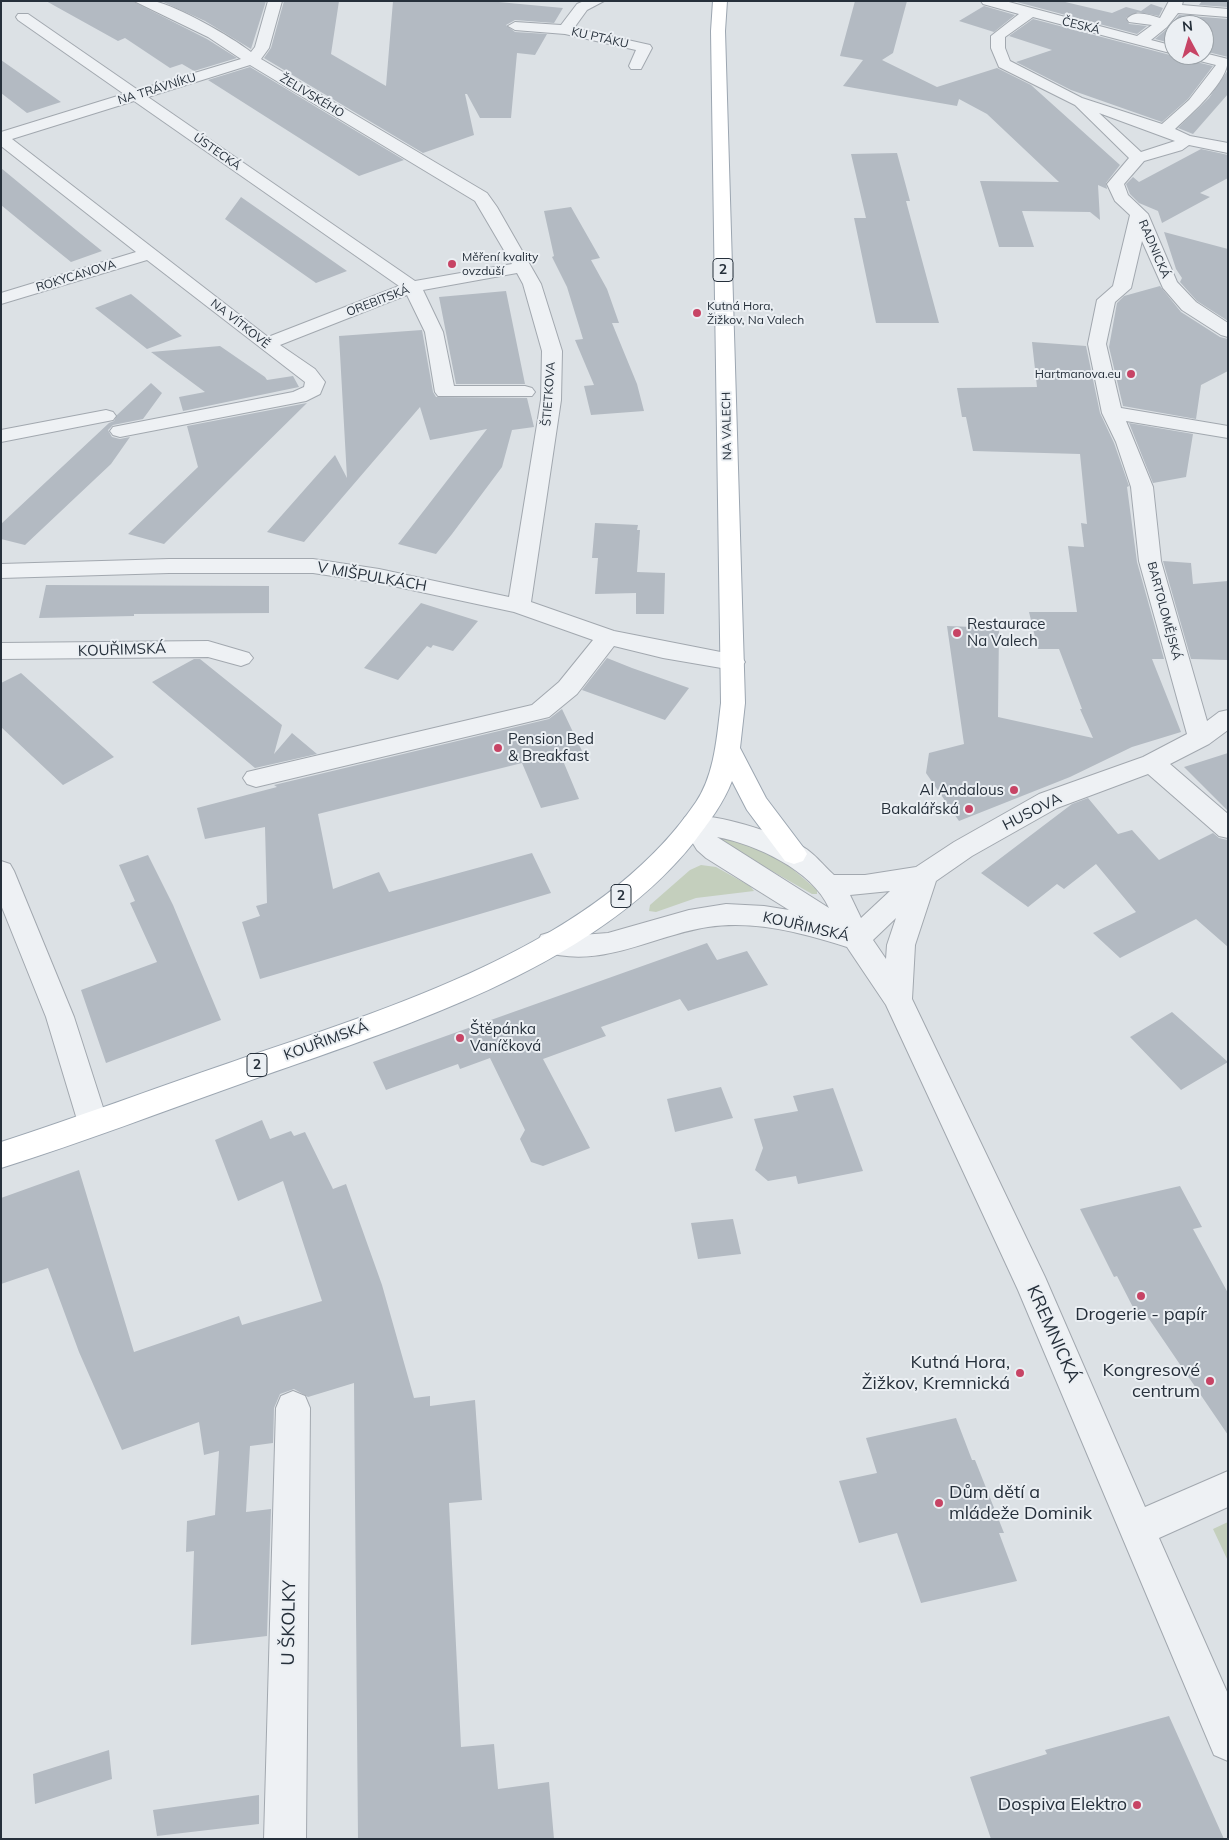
<!DOCTYPE html>
<meta charset="utf-8">
<style>
body{margin:0}
#map{position:relative;width:1229px;height:1840px;overflow:hidden;background:#dce1e5;font-family:Mulish,sans-serif}
canvas{display:block}
.frame{position:absolute;inset:0;border:2px solid #26303b;pointer-events:none}
.north{position:absolute;left:1164px;top:15px;width:50px;height:50px;box-sizing:border-box;background:#ebeff3;border:1px solid #9ca3a9;border-radius:50%;rotate:354deg;font-size:14px;font-weight:700;line-height:20px;text-align:center;color:#26303b}
.north::after{content:'';display:block;margin:auto;width:18px;height:22px;background:#c74465;clip-path:polygon(50% 0,100% 100%,50% 72%,0 100%)}
</style>
<div id="map">
<canvas width="1229" height="1840"></canvas>
<div class="frame"></div>
<div class="north">N</div>
</div>
<script>
const ctx = document.querySelector('canvas').getContext('2d');
ctx.lineJoin = 'round';
function fill(path, color) {
  ctx.fillStyle = color;
  ctx.fill(path, 'evenodd');
}
function trace(path, color, width, dash) {
  ctx.strokeStyle = color;
  ctx.lineWidth = width;
  ctx.lineCap = dash ? 'butt' : 'round';
  ctx.setLineDash(dash || []);
  ctx.stroke(path);
}
function drawText(font, color, halo, rows, align = 'center') {
  ctx.font = font + ' Mulish,sans-serif';
  ctx.lineWidth = 4;
  ctx.setLineDash([]);
  ctx.textBaseline = 'middle';
  ctx.strokeStyle = halo;
  ctx.fillStyle = color;
  for (const [text, x, y, turn = 0] of rows) {
    ctx.save();
    ctx.translate(x, y);
    ctx.rotate((+turn || 0) * Math.PI / 180);
    ctx.textAlign = isNaN(turn) ? turn : align;
    if (halo) ctx.strokeText(text, 0, 0);
    ctx.fillText(text, 0, 0);
    ctx.restore();
  }
}
fill(new Path2D(`
 M728,836L762,848L789,866L817,890V894H812L723,843L722,838Z
 M701,865L716,867L750,886L754,891L696,898L656,912L649,911L650,905L690,870Z
 M1228,1522V1561L1213,1529Z`), '#c4cfbd');
fill(new Path2D(`
 M46,1H132L207,39L237,58L194,71L182,64L170,68L125,38L118,41Z
 M161,1H266L251,49L205,21Z
 M284,1H339L331,54L386,86L393,1H488L563,8L554,23L515,20L506,25L515,32L547,34L535,55L517,53L511,118H480L467,94H465L474,135L423,153L264,58L271,48Z
 M855,1H907L893,53L882,60L937,87L997,68L1031,85L1120,165L1106,183L1107,189L1098,185L1100,220L1090,212L1022,211L1034,247H999L980,181L1059,182L987,114L959,99L957,106L843,86L863,60L840,56Z
 M1013,1H1061L1112,13L1126,7L1141,11L1151,4L1163,8L1159,16L1138,12L1126,18L1129,24L1147,26L1137,34Z
 M1202,1H1228V7L1199,5Z
 M984,6L1015,15L994,32L959,21Z
 M1179,15L1228,19V57L1204,51V25H1174V44L1155,39L1168,28Z
 M1033,19L1174,56L1184,55L1188,60L1213,66L1188,99L1162,122L1071,90L1016,62L1052,50L1009,36Z
 M1,60L61,102L27,113L1,93Z
 M250,67L404,160L359,176L208,80Z
 M1228,70V94L1193,134L1178,128L1209,98Z
 M1201,149L1228,155V178L1200,193L1210,197L1162,223L1158,211L1139,203L1130,194L1126,184L1133,177L1139,182Z
 M897,153L910,201H906L939,323H876L854,218H866L851,154Z
 M1,168L76,230L102,251L71,262L35,233L1,205Z
 M241,197L347,271L316,283L269,250L225,219Z
 M571,207L600,258L591,260L607,289L619,323H612L637,384L644,411L591,415L584,386L594,385L575,340L583,339L567,287L552,257L554,256L544,211Z
 M1164,232L1228,249V321L1197,301L1180,282L1182,278L1176,269Z
 M1160,286L1181,312L1220,337L1228,339V371L1201,385L1196,419L1123,406L1109,347L1117,303L1124,296Z
 M506,291L525,384H456L439,297Z
 M131,294L182,336L147,349L95,308Z
 M422,330L433,392L436,397L527,398L534,427L512,430L502,467L452,534L436,554L398,544L487,429L430,440L420,407L304,542L267,532L335,455L347,478L339,336Z
 M1032,342L1086,346L1100,413L1114,443L1129,486L1127,487L1137,562L1164,659H1152L1181,732L1132,747L1070,777L959,821L926,773L929,753L964,744L947,626L999,628L998,717L1093,738L1080,709H1082L1059,649H1038L1029,612H1077L1068,546L1084,547L1081,523L1087,524L1080,454L973,451L966,417H962L957,388L1037,387Z
 M220,346L265,377L267,380L293,376L299,387L183,411L179,397L205,392L151,352Z
 M151,383L162,393L143,419L113,425L108,430L112,437L120,439L130,437L111,464L25,545L1,539V524L109,423L114,421L117,415Z
 M307,403L164,544L128,534L198,467L187,426Z
 M1129,423L1193,434L1186,477L1153,483Z
 M595,523L638,525L637,530H640L637,572L665,573L664,614H636V593L595,594L598,558H592Z
 M1163,561L1191,563L1193,584L1228,581V660L1191,659Z
 M46,585L269,586V613L134,614V616L39,618Z
 M421,603L478,621L453,651L433,645L431,648L427,646L398,680L364,668Z
 M607,658L632,668L689,688L665,720L582,690Z
 M194,659H200L282,725L274,754L292,733L317,754L255,768L152,682Z
 M21,673L114,757L63,785L1,727V683Z
 M562,709L582,751L561,756L579,799L541,808L522,763L318,814L333,889L379,872L389,892L532,853L551,893L260,979L242,922L260,916L256,906L267,903L265,827L205,839L197,808L277,787L274,785L549,719Z
 M1228,753V811L1184,767Z
 M1088,798L1118,834L1132,830L1159,860L1213,833L1219,838L1228,840V947L1196,919L1120,958L1093,933L1136,912L1096,864L1064,889L1057,884L1028,907L981,873L1072,804Z
 M148,855L173,905L221,1020L106,1063L81,990L157,962L130,903L135,901L119,865Z
 M707,943L717,960L747,951L768,985L688,1011L680,999L601,1027L606,1036L543,1059L590,1148L543,1166L531,1162L520,1139L525,1130L490,1058L460,1069L458,1064L386,1090L373,1062Z
 M1172,1012L1228,1062L1181,1090L1130,1037Z
 M721,1087L733,1118L675,1132L667,1099Z
 M833,1088L863,1171L798,1184L796,1176L768,1181L755,1170L763,1148L754,1119L798,1111L793,1096Z
 M262,1120L270,1139L291,1131L294,1136L305,1132L333,1189L346,1184L382,1285L414,1398L430,1396V1406L475,1400L482,1500L449,1503L461,1747L494,1744L498,1789L549,1782L554,1839H358L354,1383L308,1397L294,1389L280,1394L274,1408L273,1443L250,1446L246,1512L271,1509L267,1636L191,1645L194,1551L186,1552L187,1521L215,1515L219,1451L204,1455L199,1422L122,1450L79,1352L48,1268L1,1284V1198L79,1170L134,1352L239,1316L242,1325L322,1301L283,1181L238,1201L215,1140Z
 M1180,1186L1202,1227L1193,1229L1228,1293V1435L1147,1316L1139,1319L1117,1276L1114,1277L1080,1209Z
 M733,1219L741,1254L698,1259L691,1223Z
 M956,1418L972,1460H975L1004,1533H999L1017,1581L921,1603L897,1533L859,1543L839,1481L877,1473L866,1438Z
 M1169,1716L1224,1839H991L970,1777L1047,1754L1045,1750Z
 M109,1750L112,1779L35,1804L33,1774Z
 M259,1795V1824L157,1836L153,1810Z`), '#b3bac2');
const minor = new Path2D(`
 M134,1C140,1 148,0 154,1C179,7 230,36 251,52L255,47L268,1H282L269,48L261,59L487,193L497,207L541,284L562,351L561,400L531,602L614,631L741,656L745,662L741,668L733,670L663,658L614,646L577,694L549,717L256,787L247,784L243,778L247,772L532,705L559,682L593,640L514,612L379,583L313,573H169L1,578V564L169,559H313L379,569L509,597L541,400L542,351L523,284L517,273L423,290L443,332L454,386H525L532,388L535,392L532,396H438L435,392L425,332L407,295L280,345L315,369L325,382L320,394L306,401L120,437L113,435L110,431L113,427L293,392L304,387L305,382L147,260L1,304V293L136,252L1,146V132L124,94L18,20L16,17L18,14H28L138,90L241,59L208,37ZM250,65L475,201L512,264L415,281L148,97ZM134,101L399,286L268,337L12,139Z
 M584,1H604L587,10L574,28L650,45L652,48L641,69H631L629,66L636,50L565,34L515,30L508,26L515,22L561,25L577,4Z
 M981,1H1005L1137,36L1152,25L1129,22L1127,19C1135,9 1149,15 1160,18L1169,1H1183L1182,5L1228,9V17L1178,13L1167,27L1151,40L1174,46V54L1033,17L1005,37V48L1010,61L1082,98L1162,124L1189,100L1216,65L1188,58L1186,55L1204,53L1228,59C1228,82 1192,113 1175,129L1190,136L1228,143V153L1189,145L1182,150L1144,161L1124,184L1128,195L1148,214L1177,282L1196,302L1228,323V337L1221,335L1182,310L1163,288L1142,241L1131,288L1115,302L1106,344L1121,408L1228,426V438L1126,421L1153,487L1161,561L1207,721L1219,712L1228,710V730L1209,744L1170,764L1228,814V838L1219,836L1148,774L1057,808L972,856L936,881L915,945L912,999L1045,1277L1145,1507L1228,1471V1507L1159,1538L1228,1694V1761L1214,1755L1018,1290L886,1005L847,947C802,933 756,920 708,927C650,936 602,970 541,951L537,943L541,935L551,932L568,936L608,933L689,910L726,904L764,906L789,910L706,858L697,850L681,824L685,817C710,810 779,834 803,847C814,853 824,866 834,875H865L916,867L954,842L1039,794L1143,757L1187,734L1139,561L1131,487L1116,442L1102,413L1088,344L1097,300L1113,286L1130,215L1115,201L1107,184L1129,158L1075,105L999,67L991,48V36L1019,14L983,4ZM1099,113L1175,141L1141,152ZM717,837C755,844 812,870 829,908ZM890,891L861,918L850,895ZM896,918L887,945L886,959L873,940Z
 M106,410L113,412L116,416L113,420L1,442V430Z
 M208,641L249,653L253,658L249,663L241,666L208,657L1,659V643Z
 M1,861L10,864L14,871L74,1017L108,1123L104,1132L93,1136L82,1132L78,1123L46,1017L1,905Z
 M293,1391L305,1396L310,1408L306,1839H264L276,1408L281,1396Z`);
const major = new Path2D(`
 M713,1H727L725,31L745,703L740,748L766,798L803,847L807,854L803,861L794,864L785,861L747,810L732,781C723,804 709,822 694,842C592,971 396,1028 246,1082C164,1111 84,1142 1,1168V1142C78,1117 153,1089 229,1063C387,1008 598,947 696,802C715,774 717,735 721,703L711,31Z`);
trace(minor, '#a2a8af', 2);
trace(major, '#9ca6b1', 2);
fill(minor, '#eef1f4');
fill(major, '#fff');
for (const [x, y, r, color] of [
 [452,264,5,"#c74465"],
 [697,313,5,"#c74465"],
 [1131,374,5,"#c74465"],
 [957,633,5,"#c74465"],
 [498,748,5,"#c74465"],
 [1014,790,5,"#c74465"],
 [969,809,5,"#c74465"],
 [460,1038,5,"#c74465"],
 [1141,1296,5,"#c74465"],
 [1020,1373,5,"#c74465"],
 [1210,1381,5,"#c74465"],
 [939,1503,5,"#c74465"],
 [1137,1805,5,"#c74465"]
]) {
  const dot = new Path2D();
  dot.arc(x, y, r, 0, 2 * Math.PI);
  ctx.fillStyle = color;
  ctx.fill(dot);
  trace(dot, '#ebeff3', 2);
}
drawText('12px', '#26303b', '#ebeff3', [
 ["ČESKÁ",1081,26,14],
 ["KU PTÁKU",600,38,13],
 ["NA TRÁVNÍKU",157,89,-17],
 ["ŽELIVSKÉHO",312,96,31],
 ["ÚSTECKÁ",217,152,35],
 ["RADNICKÁ",1154,249,67],
 ["ROKYCANOVA",76,276,-17],
 ["OREBITSKÁ",378,301,-21],
 ["NA VÍTKOVĚ",240,324,38],
 ["ŠTIETKOVA",549,394,-86],
 ["NA VALECH",727,426,-91],
 ["BARTOLOMĚJSKÁ",1164,611,75]
]);
drawText('12px', '#26303b', '#ebeff3', [
 ["Měření kvality",462,257],
 ["ovzduší",462,271],
 ["Kutná Hora,",707,306],
 ["Žižkov, Na Valech",707,320],
 ["Hartmanova.eu",1121,374,"right"]
], 'left');
for (const [x, y, w] of [
 [723,270,20],
 [621,896,20],
 [257,1065,20]
]) {
  const box = new Path2D();
  box.roundRect(x - w / 2, y - 11.5, w, 23, 4);
  ctx.fillStyle = '#ebeff3';
  ctx.fill(box);
  trace(box, '#26303b', 1);
}
drawText('bold 14px', '#26303b', null, [
 ["2",723,270],
 ["2",621,896],
 ["2",257,1065]
]);
drawText('15px', '#26303b', '#ebeff3', [
 ["V MIŠPULKÁCH",372,577,10],
 ["KOUŘIMSKÁ",122,650,-2],
 ["HUSOVA",1032,812,-27],
 ["KOUŘIMSKÁ",806,927,13],
 ["KOUŘIMSKÁ",326,1041,-20]
]);
drawText('15px', '#26303b', '#ebeff3', [
 ["Restaurace",967,624],
 ["Na Valech",967,641],
 ["Pension Bed",508,739],
 ["& Breakfast",508,756],
 ["Al Andalous",1004,790,"right"],
 ["Bakalářská",959,809,"right"],
 ["Štěpánka",470,1029],
 ["Vaníčková",470,1046]
], 'left');
drawText('18px', '#26303b', '#ebeff3', [
 ["Drogerie - papír",1141,1315,"center"],
 ["Kutná Hora,",1010,1363],
 ["Žižkov, Kremnická",1010,1384],
 ["Kongresové",1200,1371],
 ["centrum",1200,1392],
 ["Dům dětí a",949,1493,"left"],
 ["mládeže Dominik",949,1514,"left"],
 ["Dospiva Elektro",1127,1805]
], 'right');
drawText('18px', '#26303b', '#ebeff3', [
 ["KREMNICKÁ",1053,1334,66],
 ["U ŠKOLKY",289,1623,-89]
]);
</script>
